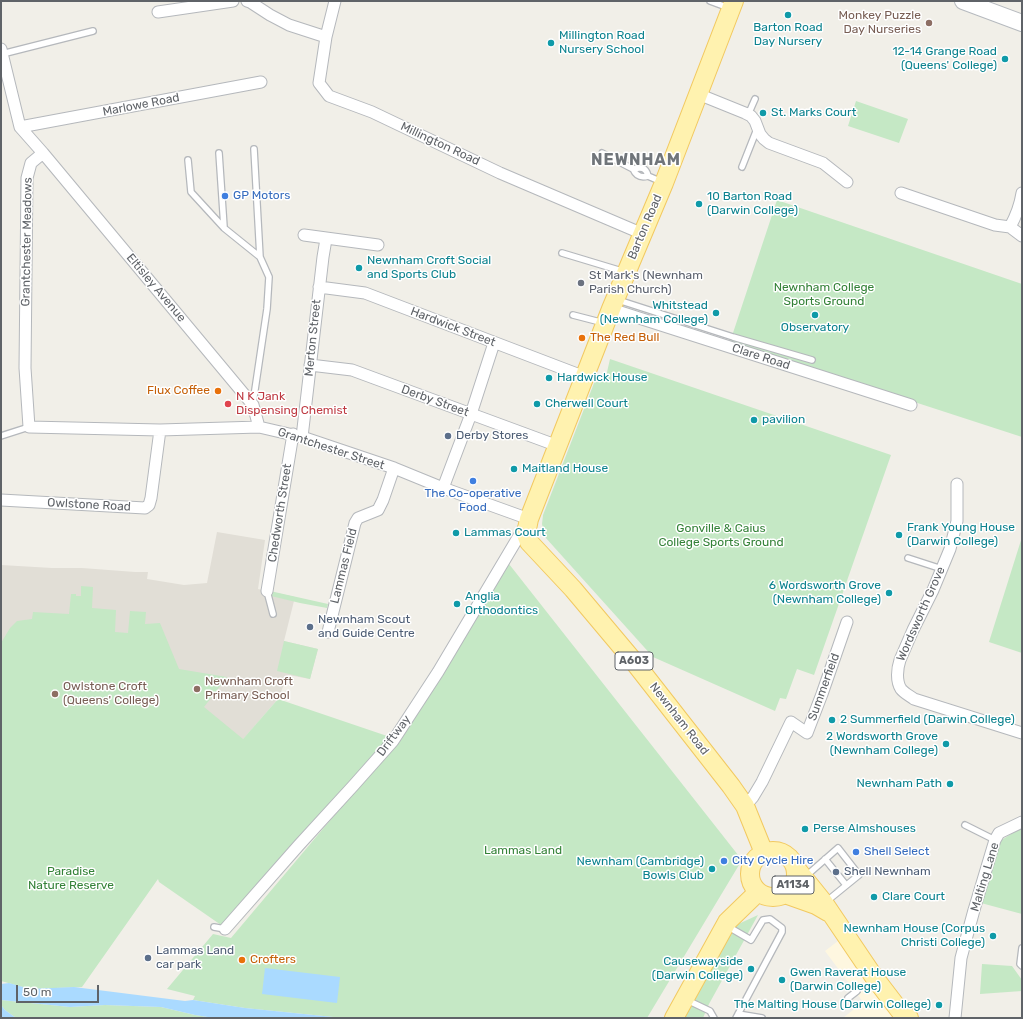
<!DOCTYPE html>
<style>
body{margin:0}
#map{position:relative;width:1023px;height:1019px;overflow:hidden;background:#f1efe8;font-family:Rubik,sans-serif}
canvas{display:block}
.frame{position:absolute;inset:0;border:2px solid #5f6368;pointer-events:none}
.scale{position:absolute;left:16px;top:985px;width:83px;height:18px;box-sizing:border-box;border:2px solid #5f6368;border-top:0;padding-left:5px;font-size:12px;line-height:14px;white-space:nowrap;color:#5f6368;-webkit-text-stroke:3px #fff;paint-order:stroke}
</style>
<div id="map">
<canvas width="1023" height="1019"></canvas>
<div class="frame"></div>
<div class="scale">50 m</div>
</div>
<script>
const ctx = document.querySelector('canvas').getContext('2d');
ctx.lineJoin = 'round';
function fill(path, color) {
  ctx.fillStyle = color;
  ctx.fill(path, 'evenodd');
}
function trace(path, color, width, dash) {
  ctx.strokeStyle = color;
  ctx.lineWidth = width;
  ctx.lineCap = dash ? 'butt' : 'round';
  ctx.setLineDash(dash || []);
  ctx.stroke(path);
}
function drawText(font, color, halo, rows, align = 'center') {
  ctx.font = font + ' Rubik,sans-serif';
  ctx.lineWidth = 3;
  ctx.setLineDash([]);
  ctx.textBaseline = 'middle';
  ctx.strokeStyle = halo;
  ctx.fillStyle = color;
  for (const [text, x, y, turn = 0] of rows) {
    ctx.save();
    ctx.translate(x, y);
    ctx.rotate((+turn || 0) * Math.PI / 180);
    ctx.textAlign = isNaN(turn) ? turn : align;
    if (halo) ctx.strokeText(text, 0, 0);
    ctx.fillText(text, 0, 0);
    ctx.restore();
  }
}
fill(new Path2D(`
 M838,941L888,1010L899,1018H843L863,1002L825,951Z`), '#fef7e0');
fill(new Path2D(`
 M217,532L265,540L258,589L295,597L284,641L318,649L310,679L288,675L278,699L173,820L1,742V565L52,568H82L135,572H148L147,579L184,585L207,583Z`), '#e1ded6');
fill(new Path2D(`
 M856,101L908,119L899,143L848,126Z
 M777,200L1022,284V437L730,342Z
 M610,359L891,455L814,675L797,669L786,699L780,698L775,711L653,657L545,537L542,524L543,515L596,378L605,381Z
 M1022,537V653L989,642Z
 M509,564L742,860L647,1018H343L245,1008L193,1000L195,996L167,989L213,934L231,938L402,735Z
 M81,586L93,587L92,608L116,610L115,632L128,633L130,611L146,612L145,624L160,623L179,669L227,677L204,707L243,739L278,699L393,738L221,925L159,882L158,879L82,987L30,989L1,981V643L10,628L17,621L32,619L33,612L69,614L71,594H76V596H81Z
 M270,591L328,604L327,608L300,603L271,596Z
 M284,641L318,649L310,679L277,671Z
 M1022,827V914L981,903L1000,841Z
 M758,915L709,1004L703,1018H685L734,926Z
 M982,964L1012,966L1022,980V991L980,994Z
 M1,1000L70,1007L105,1005L161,1007L195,1015L214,1018H16L5,1010L1,1005Z`), '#c5e8c5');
fill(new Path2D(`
 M265,968L340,977L337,1003L262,994Z
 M9,983L30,989L74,987L185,1001L193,1000L245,1008L343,1018H214L195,1015L161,1007L105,1005L70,1007L1,1000V984Z
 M1,1005L5,1010L16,1018H1Z`), '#aadaff');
const lane = new Path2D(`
 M710,1L729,8
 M2,54L93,31
 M748,115L755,99
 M219,153L224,227
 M602,153L633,169C641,167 646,167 648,176L662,182
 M188,160L191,192L224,228L260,257
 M742,167L757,129
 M633,169C636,176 641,178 648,176
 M562,253L625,272
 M618,300L733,337L812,360
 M573,315L604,323
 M253,403L267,309L269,277L260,257L254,149
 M1,436L29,427
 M908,558L942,569
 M267,591L273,614
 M965,825L995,840
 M825,859L846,885
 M806,876L838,848L859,875L827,901
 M727,926L751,940L763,920L770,919L782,928V932L736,1018
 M214,927L225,929
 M1022,948L1020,964L1022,966
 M848,998L857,991
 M689,1001L710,1011L714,1018
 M738,1014L762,1018`);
const street = new Path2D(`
 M247,1L250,2L270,15L289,25L326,37
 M335,1L326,37L319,83L329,96L372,112L500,173L643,234
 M158,12L233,1
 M1,49L20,127L43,153L253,405L259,427
 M698,94L745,113L751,116L755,121L760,134L764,139L769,143L823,163L847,182
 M20,127L261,82
 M43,153L31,163L27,178L25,368L29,427L160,430L259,427L302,437L394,468L443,488L529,519L438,672L393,741L353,786L299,845L225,929
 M901,193L995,225L1010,227C1016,216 1020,206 1022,193
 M1010,227L1022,236
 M304,235L378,245
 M319,287L365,293L585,377
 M611,309L911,405
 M310,365L352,370L558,446
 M302,437L323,257L326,239
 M957,484V521L950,549L933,590L913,630L900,660C897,669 896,681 901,689C904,693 910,696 914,699L1022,733
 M443,488L471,414L494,343
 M1,500L145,508L149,505L151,498L160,430
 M267,591L293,434
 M328,632L355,523L358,518L378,510L383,500L394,468
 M745,806L753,797L762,782L791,722L807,733L822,694L847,622
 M955,1018L961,958L974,910L995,840L999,833L1022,822`);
const secondary = new Path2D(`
 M963,1L1022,23`);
const primary = new Path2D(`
 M734,1L664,183L611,309L529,519L526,534L529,542L573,589L631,658L731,786L745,806L764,853
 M750 874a23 23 0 1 1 46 0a23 23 0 1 1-46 0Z
 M795,867L824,903L874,977L900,1011L909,1018
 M785,894L816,905L828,912
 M674,1018L727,922L758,892`);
trace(lane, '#b5b8bc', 8);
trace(street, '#b5b8bc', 13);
trace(secondary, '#b6babf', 18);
trace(primary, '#f2c960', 20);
trace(lane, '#fff', 5.5);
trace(street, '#fff', 11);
trace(secondary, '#fff', 16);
trace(primary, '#fff2af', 18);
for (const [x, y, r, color] of [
 [788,15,4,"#0f9aa8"],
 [929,23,4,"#8d6e63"],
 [551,43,4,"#0f9aa8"],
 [1005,59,4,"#0f9aa8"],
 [763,113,4,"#0f9aa8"],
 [225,196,4,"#3f7fe0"],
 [699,204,4,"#0f9aa8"],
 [359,268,4,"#0f9aa8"],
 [581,283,4,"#6b7280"],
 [716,313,4,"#0f9aa8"],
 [815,315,4,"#0f9aa8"],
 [582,338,4,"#e8710a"],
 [549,378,4,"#0f9aa8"],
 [218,391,4,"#e8710a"],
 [228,404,4,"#e0444e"],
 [537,404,4,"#0f9aa8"],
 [754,420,4,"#0f9aa8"],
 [448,436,4,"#5c6f8a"],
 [514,469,4,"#0f9aa8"],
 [473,481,4,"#3f7fe0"],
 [456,533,4,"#0f9aa8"],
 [899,535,4,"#0f9aa8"],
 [889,593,4,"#0f9aa8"],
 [457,604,4,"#0f9aa8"],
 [310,627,4,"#5c6f8a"],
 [197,689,4,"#8d6e63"],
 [55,694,4,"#8d6e63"],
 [832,720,4,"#0f9aa8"],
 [946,744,4,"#0f9aa8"],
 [950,784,4,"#0f9aa8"],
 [805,829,4,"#0f9aa8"],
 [856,852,4,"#3f7fe0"],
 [724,861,4,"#3f7fe0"],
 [712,869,4,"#0f9aa8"],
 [836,872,4,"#5c6f8a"],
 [874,897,4,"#0f9aa8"],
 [993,936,4,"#0f9aa8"],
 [148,958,4,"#5c6f8a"],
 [242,960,4,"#e8710a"],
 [751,969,4,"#0f9aa8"],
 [782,980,4,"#0f9aa8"],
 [939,1005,4,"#0f9aa8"]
]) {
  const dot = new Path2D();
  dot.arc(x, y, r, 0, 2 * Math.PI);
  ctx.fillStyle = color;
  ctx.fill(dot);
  trace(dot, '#fff', 1.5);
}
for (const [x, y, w] of [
 [634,661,38],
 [793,885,42]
]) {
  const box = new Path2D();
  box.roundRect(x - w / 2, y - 9, w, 18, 3);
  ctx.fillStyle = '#fff';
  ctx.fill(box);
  trace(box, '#5f6368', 1);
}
drawText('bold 11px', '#5f6368', null, [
 ["A603",634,661],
 ["A1134",793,885]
]);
drawText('12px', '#785e54', '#fff', [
 ["Monkey Puzzle",921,16,"right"],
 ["Day Nurseries",921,30,"right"],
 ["Newnham Croft",205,682],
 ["Primary School",205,696],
 ["Owlstone Croft",63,687],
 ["(Queens' College)",63,701]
], 'left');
drawText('12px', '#0d838f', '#fff', [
 ["Barton Road",788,28,"center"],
 ["Day Nursery",788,42,"center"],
 ["Millington Road",559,36],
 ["Nursery School",559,50],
 ["12-14 Grange Road",997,52,"right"],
 ["(Queens' College)",997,66,"right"],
 ["St. Marks Court",771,113],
 ["10 Barton Road",707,197],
 ["(Darwin College)",707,211],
 ["Newnham Croft Social",367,261],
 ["and Sports Club",367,275],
 ["Whitstead",708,306,"right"],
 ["(Newnham College)",708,320,"right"],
 ["Observatory",815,328,"center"],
 ["Hardwick House",557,378],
 ["Cherwell Court",545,404],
 ["pavilion",762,420],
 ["Maitland House",522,469],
 ["Frank Young House",907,528],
 ["(Darwin College)",907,542],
 ["Lammas Court",464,533],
 ["6 Wordsworth Grove",881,586,"right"],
 ["(Newnham College)",881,600,"right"],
 ["Anglia",465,597],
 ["Orthodontics",465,611],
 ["2 Summerfield (Darwin College)",840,720],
 ["2 Wordsworth Grove",938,737,"right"],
 ["(Newnham College)",938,751,"right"],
 ["Newnham Path",942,784,"right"],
 ["Perse Almshouses",813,829],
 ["Newnham (Cambridge)",704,862,"right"],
 ["Bowls Club",704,876,"right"],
 ["Clare Court",882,897],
 ["Newnham House (Corpus",985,929,"right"],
 ["Christi College)",985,943,"right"],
 ["Causewayside",743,962,"right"],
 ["(Darwin College)",743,976,"right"],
 ["Gwen Raverat House",790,973],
 ["(Darwin College)",790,987],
 ["The Malting House (Darwin College)",931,1005,"right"]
], 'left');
drawText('12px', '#5f6368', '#fff', [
 ["Marlowe Road",141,105,-11],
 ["Millington Road",440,144,25],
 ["Barton Road",645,227,-67],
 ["Grantchester Meadows",27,242,-89],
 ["Eltisley Avenue",156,288,50],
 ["Hardwick Street",453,327,21],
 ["Merton Street",313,338,-84],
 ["Clare Road",761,357,18],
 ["Derby Street",435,401,20],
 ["Grantchester Street",331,449,18],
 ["Owlstone Road",89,505,3],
 ["Chedworth Street",280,513,-81],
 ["Lammas Field",344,566,-76],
 ["Wordsworth Grove",921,614,-66],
 ["Summerfield",824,687,-70],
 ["Newnham Road",679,719,52],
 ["Driftway",394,736,-53],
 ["Malting Lane",985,877,-73]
]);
drawText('12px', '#366cbe', '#fff', [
 ["GP Motors",233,196],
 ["The Co-operative",473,494,"center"],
 ["Food",473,508,"center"],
 ["Shell Select",864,852],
 ["City Cycle Hire",732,861]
], 'left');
drawText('12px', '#5b616d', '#fff', [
 ["St Mark's (Newnham",589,276],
 ["Parish Church)",589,290]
], 'left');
drawText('12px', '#348238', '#fff', [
 ["Newnham College",824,288],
 ["Sports Ground",824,302],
 ["Gonville & Caius",721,529],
 ["College Sports Ground",721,543],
 ["Lammas Land",523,851],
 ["Paradise",71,872],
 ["Nature Reserve",71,886]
]);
drawText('12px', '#c56008', '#fff', [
 ["The Red Bull",590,338],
 ["Flux Coffee",210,391,"right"],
 ["Crofters",250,960]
], 'left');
drawText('12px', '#be3a42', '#fff', [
 ["N K Jank",236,397],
 ["Dispensing Chemist",236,411]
], 'left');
drawText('12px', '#4e5e75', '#fff', [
 ["Derby Stores",456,436],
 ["Newnham Scout",318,620],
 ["and Guide Centre",318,634],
 ["Shell Newnham",844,872],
 ["Lammas Land",156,951],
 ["car park",156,965]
], 'left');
ctx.letterSpacing = '1px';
drawText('bold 16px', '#70757a', '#fff', [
 ["NEWNHAM",636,160]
]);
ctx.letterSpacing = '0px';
</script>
